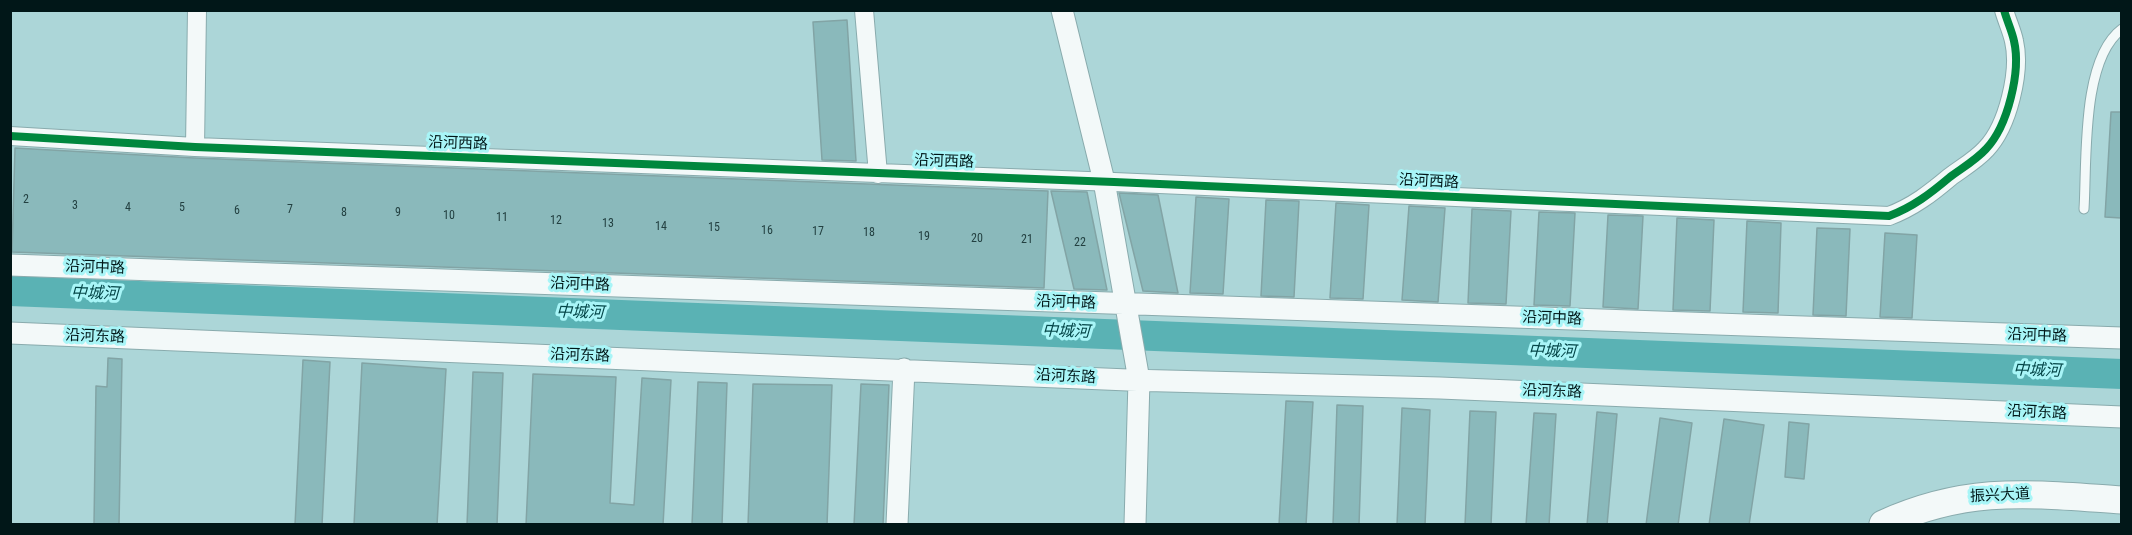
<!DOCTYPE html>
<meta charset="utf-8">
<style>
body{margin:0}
#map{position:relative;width:2132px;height:535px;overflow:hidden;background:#acd6d8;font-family:"Roboto Condensed",sans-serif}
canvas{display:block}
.frame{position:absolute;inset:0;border:12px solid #011718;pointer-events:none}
</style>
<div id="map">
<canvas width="2132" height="535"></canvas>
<div class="frame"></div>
</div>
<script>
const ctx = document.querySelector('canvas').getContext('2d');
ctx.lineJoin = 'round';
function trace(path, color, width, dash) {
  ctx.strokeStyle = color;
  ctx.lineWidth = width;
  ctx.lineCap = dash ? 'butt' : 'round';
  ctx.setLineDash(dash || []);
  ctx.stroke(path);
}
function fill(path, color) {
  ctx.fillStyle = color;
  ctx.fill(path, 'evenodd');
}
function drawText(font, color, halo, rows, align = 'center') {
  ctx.font = font + ' "Roboto Condensed","Noto Sans SC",sans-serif';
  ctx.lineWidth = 6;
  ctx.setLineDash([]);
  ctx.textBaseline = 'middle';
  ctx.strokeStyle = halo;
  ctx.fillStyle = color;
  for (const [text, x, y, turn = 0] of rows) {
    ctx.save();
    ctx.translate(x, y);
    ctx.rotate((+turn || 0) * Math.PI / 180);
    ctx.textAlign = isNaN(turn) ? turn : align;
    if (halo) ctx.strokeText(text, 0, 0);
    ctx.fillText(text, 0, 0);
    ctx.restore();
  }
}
trace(new Path2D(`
 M10,291L2122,374`), '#5ab2b4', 30);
const building = new Path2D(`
 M847,20L856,161L822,160L813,22Z
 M2111,112H2121V218L2105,217Z
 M15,148L194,158L1048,191L1044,288L12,252Z
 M1051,191L1087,192L1107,290L1074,289Z
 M1119,193L1158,195L1178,293L1143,291Z
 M1196,197L1229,199L1223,294L1190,293Z
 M1266,200L1299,201L1294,297L1261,296Z
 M1336,203L1369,205L1363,299L1330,298Z
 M1409,206L1445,208L1438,302L1402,300Z
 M1472,209L1511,211L1506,304L1468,303Z
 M1539,212L1575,213L1570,306L1534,305Z
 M1608,215L1643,216L1638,309L1603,307Z
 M1677,218L1714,220L1710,311L1673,310Z
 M1747,221L1781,223L1778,313L1743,312Z
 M1817,228L1850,229L1846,316L1813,315Z
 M1885,233L1917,235L1912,318L1880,317Z
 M108,358L122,359L119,525H94L96,386L107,387Z
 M303,360L330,362L322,525H295Z
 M362,363L446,369L437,525H354Z
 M473,372L503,373L497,525H467Z
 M533,374L616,377L610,503L634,505L642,378L671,380L663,525H526Z
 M698,382L727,383L722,525H692Z
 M753,384L832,385L827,525H748Z
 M861,384L889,385L883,525H854Z
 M1286,401L1313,402L1306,525H1279Z
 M1337,405L1363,406L1359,525H1333Z
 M1402,408L1430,410L1425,525H1397Z
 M1470,411L1496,412L1491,525H1465Z
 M1597,412L1617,414L1607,525H1587Z
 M1534,413L1556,414L1549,525H1526Z
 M1660,418L1692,423L1678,525H1646Z
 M1724,419L1764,425L1749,525H1709Z
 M1789,422L1809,424L1804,479L1785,477Z`);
fill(building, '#8ab9bb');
trace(building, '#82a4a5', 1.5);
const service = new Path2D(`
 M2084,209C2087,161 2081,59 2122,29`);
const minor = new Path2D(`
 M864,10L878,174
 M10,136L195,147L1114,182L1889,216C1913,207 1931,193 1950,177C1962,168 1976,160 1986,149C2008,126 2021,71 2014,41C2012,31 2007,21 2004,10
 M195,147L197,10`);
const tertiary = new Path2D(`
 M1062,10L1104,181L1139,380L1135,524
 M10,265L2122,338
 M10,333L1128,380L1440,388L2122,417
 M897,524L904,369`);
const primary = new Path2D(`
 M1883,524C1969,485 2031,494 2122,500`);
trace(service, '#89abad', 11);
trace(minor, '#89abad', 20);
trace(tertiary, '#89abad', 23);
trace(primary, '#89abad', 29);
trace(service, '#f3f9f9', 9);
trace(minor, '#f3f9f9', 18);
trace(tertiary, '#f3f9f9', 21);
trace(primary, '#f3f9f9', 27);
trace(new Path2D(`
 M10,136L195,147L1114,182L1889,216C1913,207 1931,193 1950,177C1962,168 1976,160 1986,149C2008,126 2021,71 2014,41C2012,31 2007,21 2004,10`), '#00873e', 8);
drawText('12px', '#234041', null, [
 ["2",26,200],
 ["3",75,206],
 ["4",128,208],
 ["5",182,208],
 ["7",290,210],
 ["6",237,211],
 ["8",344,213],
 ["9",398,213],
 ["10",449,216],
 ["11",502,218],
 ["12",556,221],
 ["13",608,224],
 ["14",661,227],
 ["15",714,228],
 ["16",767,231],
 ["17",818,232],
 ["18",869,233],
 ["19",924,237],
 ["20",977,239],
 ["21",1027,240],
 ["22",1080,243]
]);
drawText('15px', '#011718', '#a8f5f7', [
 ["沿河西路",458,144,2],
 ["沿河西路",944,162,2],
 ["沿河西路",1429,182,3],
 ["沿河中路",95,268,2],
 ["沿河中路",580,285,2],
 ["沿河中路",1066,303,2],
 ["沿河中路",1552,319,2],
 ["沿河中路",2037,336,2],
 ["沿河东路",95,337,2],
 ["沿河东路",580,356,2],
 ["沿河东路",1066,377,3],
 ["沿河东路",1552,392,2],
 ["沿河东路",2037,413,3],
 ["振兴大道",2000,496,-3]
]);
drawText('italic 16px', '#044648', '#a8f5f7', [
 ["中城河",95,294,2],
 ["中城河",580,313,2],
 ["中城河",1066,332,2],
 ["中城河",1552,352,2],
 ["中城河",2037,371,2]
]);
</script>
